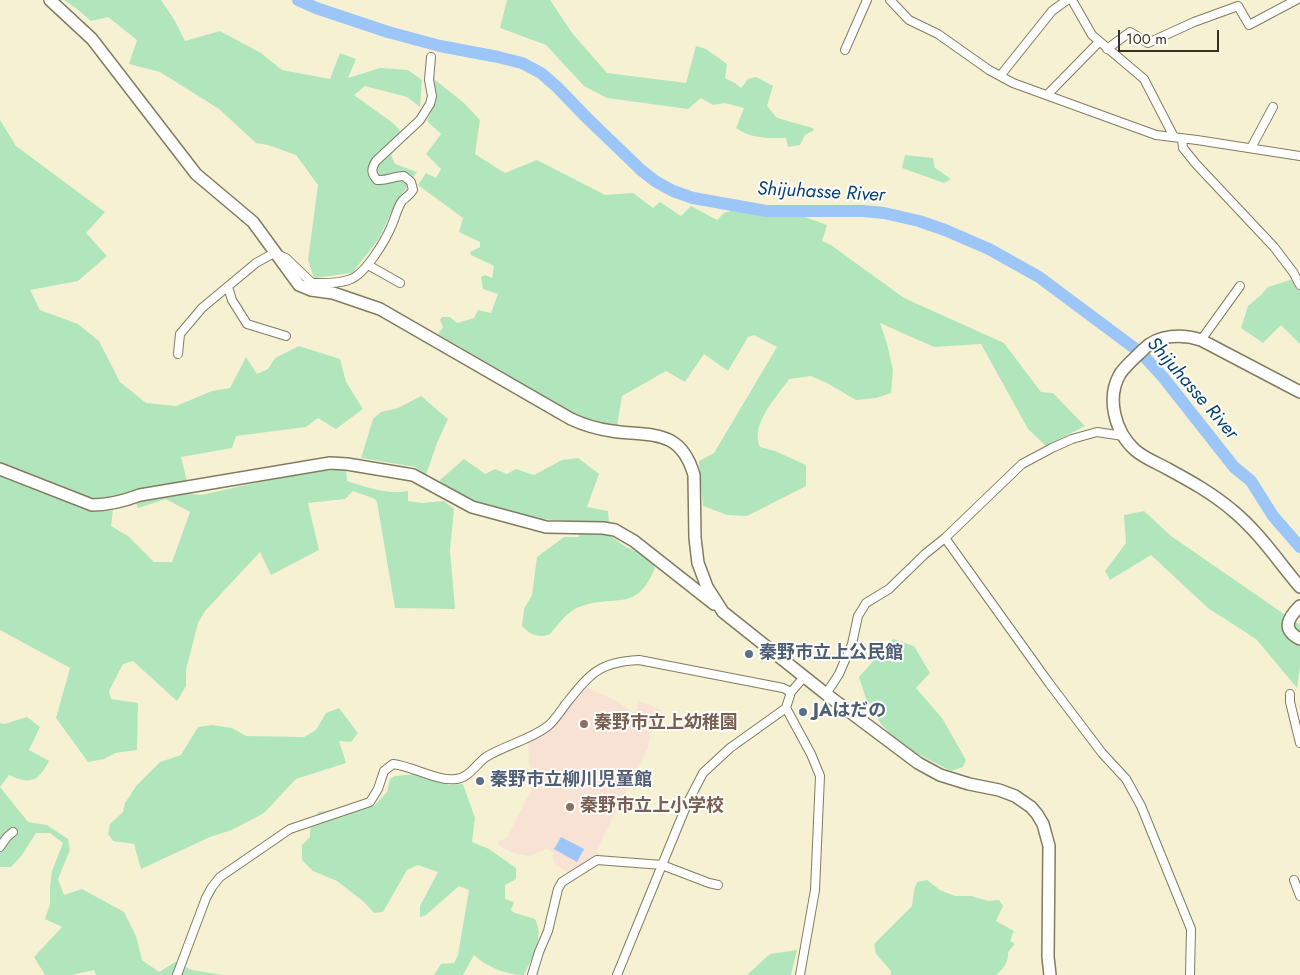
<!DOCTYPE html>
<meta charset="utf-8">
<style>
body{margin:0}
#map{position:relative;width:1300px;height:975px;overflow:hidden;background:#f7f1d3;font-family:Jost,sans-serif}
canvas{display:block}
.scale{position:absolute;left:1118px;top:30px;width:101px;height:22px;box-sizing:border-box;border:2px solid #343226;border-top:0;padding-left:6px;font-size:15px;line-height:18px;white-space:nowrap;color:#343226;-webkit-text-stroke:4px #fffef8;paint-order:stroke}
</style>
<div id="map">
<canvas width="1300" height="975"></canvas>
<div class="scale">100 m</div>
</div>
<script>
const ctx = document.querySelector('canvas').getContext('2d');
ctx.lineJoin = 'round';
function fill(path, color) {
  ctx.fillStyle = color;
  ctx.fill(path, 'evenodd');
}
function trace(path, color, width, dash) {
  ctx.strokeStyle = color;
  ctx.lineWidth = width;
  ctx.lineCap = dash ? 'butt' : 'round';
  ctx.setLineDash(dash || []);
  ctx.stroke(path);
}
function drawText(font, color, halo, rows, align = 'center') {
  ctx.font = font + ' Jost,"Noto Sans JP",sans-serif';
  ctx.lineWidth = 4;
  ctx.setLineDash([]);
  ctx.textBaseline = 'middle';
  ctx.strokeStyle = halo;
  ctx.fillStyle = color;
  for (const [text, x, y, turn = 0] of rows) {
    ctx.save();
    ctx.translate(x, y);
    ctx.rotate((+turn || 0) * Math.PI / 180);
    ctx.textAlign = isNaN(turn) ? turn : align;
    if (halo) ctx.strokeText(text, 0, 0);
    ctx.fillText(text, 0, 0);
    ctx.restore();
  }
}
fill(new Path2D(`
 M584,686L614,700L633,712L637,711L638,700L661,710L652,726L648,748L596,851L600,854L599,858L570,873L555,865L552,855L554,853L547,849L528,856L513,853L498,845L499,841L507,838L538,777L534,774L529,764L528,740L556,722Z`), '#f7e2d4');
fill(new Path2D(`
 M64,0H161L175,21L185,41L220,31L261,53L282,70L330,79L340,53L356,59L348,78L380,68L408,70L422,80L420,107L407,97L365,86L354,95L393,123L407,138L391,155L395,164L417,172L397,201L378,240L352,273L314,278L308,260L318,185L296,155L268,145L256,143L219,109L160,72L129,64L137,40L108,17L91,21L77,9Z
 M507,0H550L572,33L607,73L686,83L696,46L706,49L727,64L725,78L735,83L741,88L748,79L756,77L773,86L767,106L777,118L813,128L814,130L805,135L800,145L788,147L786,138C768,138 751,139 736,128L744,108L725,103L713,105L701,98L688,109L607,98L584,86L546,45L500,28Z
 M434,79L464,103L480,120L475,154L505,173L537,160L605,195L633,193L653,208L660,202L681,216L691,206L717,220L724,213L734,210L755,215H799L827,225L822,241L831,245L904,298L1004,343L1041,392L1053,393L1085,426L1046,446L1028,429L981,344L934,347L880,323L887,344L893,370L891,393L876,398L856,400L827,383L811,376L789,379C776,398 750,424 760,447L775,451L806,465V486L747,516L727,515L703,506L699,461L714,453L777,347L754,335L748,337L728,371L704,354L685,382L666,371L622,396L617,426L596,423L578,416L438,334L443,327L440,320L442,317H450L457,323L474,318L478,310L491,313L498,294L483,289L481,277L485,275L492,278L494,266L471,255L470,252L480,247V242L459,232L463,218L418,185L426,173L436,178L441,169L426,154L441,134L427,121L435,104Z
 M0,120L16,146L105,212L86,233L107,256L78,281L30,290L40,310L78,324L99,341L120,382L146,403L176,406L212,391L230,388L246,357L257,374L268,369L275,358L299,346L340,359L346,382L363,409L336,429L318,418L306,427L236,436L232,448L181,457L190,494L201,495L301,473L346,469L347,481C367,487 386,495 408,491V501L422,503L444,501L454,509L450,550L455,609L395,608L377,502L375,499L353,491L345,499L308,503L319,550L271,575L260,552L205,611L198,623L186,670V686L177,701L133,661L123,664L109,691L111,699L138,703L137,750L115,753L104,759L88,762L56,718L70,668L0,630ZM29,473C50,480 93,506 114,501C120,499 126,495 132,492L138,508L166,499L190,512L172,562H154L128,536L111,526L113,510L78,507L24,483Z
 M905,155L933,158L935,168L951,179L944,183L902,168Z
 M1300,277V344L1281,325L1263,343L1241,328L1248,306L1261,295L1268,287Z
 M421,396L448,419L437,443L426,475L415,467L361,458L373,419L381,412L398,408Z
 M578,458L599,474L587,507L608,511L610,535C614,538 618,542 623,545C637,554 648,551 655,568C636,613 618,594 582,606C570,609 563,619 555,628C553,630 552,632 550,634C539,639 529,634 522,626L524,609L532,595L537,557L564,537H579L580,522L528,518L478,504L442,486L440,480L464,459L485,474L495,469L507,474L516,469L534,475L562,460Z
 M1144,511L1171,536L1300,625V667L1297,688L1256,639L1208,608L1151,555L1110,580L1105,571L1126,543L1124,515Z
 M893,639L914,646L930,673L916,688L942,718L966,760L963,767L951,771L902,746L881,724L866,699L859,677Z
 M339,708L358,733L351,742L339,741L346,763L296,779L264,813L232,830L210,837L141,869L134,844L113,841L108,834L110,824L123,812L125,803L137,785L160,762L181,755L198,727L212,725L232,728L246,736L304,737L316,730L326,713Z
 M27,717L40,727L29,750L49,761C38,782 30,785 9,775L0,787L28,822L47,825L68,839L70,850L58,879L64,895L82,889L124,912L136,936L142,960L159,972L175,962L192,970L223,975H96L94,970L71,975H45L34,957L62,927L45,919L50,904V886L52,871L63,843L50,833H36L22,855L11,867H0V723L4,724Z
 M415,774L449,785L463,784L475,818L472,842L489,849L516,868V879L505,885V899L514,902L511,910L515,913L535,919C545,937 532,957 524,975C506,975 487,967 474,955L463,975H434L441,964L454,963L458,955L469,890L459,886L426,915L420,917V906L438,872L418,865L407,870L383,912L374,913L364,902L337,881L313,871L302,860V845L310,837V830L318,812L338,809L374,806L387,792L390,779L395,776Z
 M927,880L940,890L955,896H971L988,901L999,900L1003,906L996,921L1014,931L1010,941L1014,943V945L1008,952C1009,962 1004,968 996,975H891V971L876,954L874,944L912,906L914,890L917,882Z
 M797,950L791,975H747L770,954Z`), '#b1e6bd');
fill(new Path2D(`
 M561,837L584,849L577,862L554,849Z`), '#9cc6f8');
trace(new Path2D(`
 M298,0L316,8L388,32L440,46L498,57L522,63L541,73L557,87L587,118L641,170L655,181L673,191L693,198L766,211H863L884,213L919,221L945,230L989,249L1039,277L1141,353L1163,377L1234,467L1251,481L1273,516L1300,547`), '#9cc6f8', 12);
const street = new Path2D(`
 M890,0L909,20L938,34L989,70L1013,83L1156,135L1197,140L1300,156
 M1072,0L1092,35L1144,79L1174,137
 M1107,49L1130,32L1148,43L1194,22L1238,6L1249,25L1296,0
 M845,50L867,0
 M1000,76L1052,11L1067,0
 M1047,95L1099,42
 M1182,139L1183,148L1196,164L1274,247L1293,272L1300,285
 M1251,148L1273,107
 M368,265L400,283
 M228,287L232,300L247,324L286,336
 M1201,340L1240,286
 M178,354L180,334L202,308L256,263L274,253L286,258L312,283C325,283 340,284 351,279C366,273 385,241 391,227C395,219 397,208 402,201C406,197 410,195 413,190L411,182L404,176C394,176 387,181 377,180C371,173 371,169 376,161L420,120L430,104L432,96L429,80L431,57
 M945,538L1049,683L1102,753L1126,779L1141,806L1191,929L1190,975
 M826,694L839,674L852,644L858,616L866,603L889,589L925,554L945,538L1022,464L1052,448L1072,439L1097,432L1123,436
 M1290,694V702L1300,743
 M786,708L811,754L820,776L815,890L800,975
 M0,847L7,837L13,832
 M1294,880L1300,896
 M177,975L206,898L212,887L220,877L290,829L370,802L378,789L384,771L393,764C412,766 439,782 456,779C469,778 476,764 486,757C505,745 530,740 548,726C554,721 560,712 565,705C590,674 598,662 639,660L783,688L791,692
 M532,975L539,952L548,931L558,889L562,882L597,860L662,865L709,883L718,885
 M617,975L687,804L703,773L730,748L786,708L791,692L804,677`);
const secondary = new Path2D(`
 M50,0L92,39L196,174L253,222L299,285L311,290L333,293L380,309L571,419C584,425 597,429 612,431C650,437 680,427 694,475L695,538L698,563L707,587L723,612L826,694L918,763L940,775L969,784L999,790L1015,796L1031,807L1037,814L1043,824L1049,846L1048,957L1050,975
 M1300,392L1201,340C1183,334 1158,334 1144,349C1137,356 1126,365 1120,374C1106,398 1115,432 1135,450C1144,458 1157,463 1168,469C1190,481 1212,493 1232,510C1258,531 1278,561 1300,587
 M0,469L92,505C109,505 124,501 140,495L330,463L347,464L413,475L472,507L546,527L603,528L615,530L634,541L714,604
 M1300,606C1288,618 1281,629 1300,639`);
trace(street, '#817c60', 10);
trace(secondary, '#817c60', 14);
trace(street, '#fff', 8);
trace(secondary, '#fff', 11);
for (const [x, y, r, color] of [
 [749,654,5,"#5c6f8a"],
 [803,712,5,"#5c6f8a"],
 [584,724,5,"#8d6e63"],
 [480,781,5,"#5c6f8a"],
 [570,807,5,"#8d6e63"]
]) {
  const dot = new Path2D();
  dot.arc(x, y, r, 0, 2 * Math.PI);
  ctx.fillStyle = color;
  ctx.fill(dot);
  trace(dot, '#fffef8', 2);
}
drawText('bold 18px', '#4e5e75', '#fffef8', [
 ["秦野市立上公民館",759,654],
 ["JAはだの",813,712],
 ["秦野市立柳川児童館",490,781]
], 'left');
drawText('bold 18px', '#785e54', '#fffef8', [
 ["秦野市立上幼稚園",594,724],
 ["秦野市立上小学校",580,807]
], 'left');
drawText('italic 19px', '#05417b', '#fffef8', [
 ["Shijuhasse River",821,193,3],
 ["Shijuhasse River",1192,389,49]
]);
</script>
